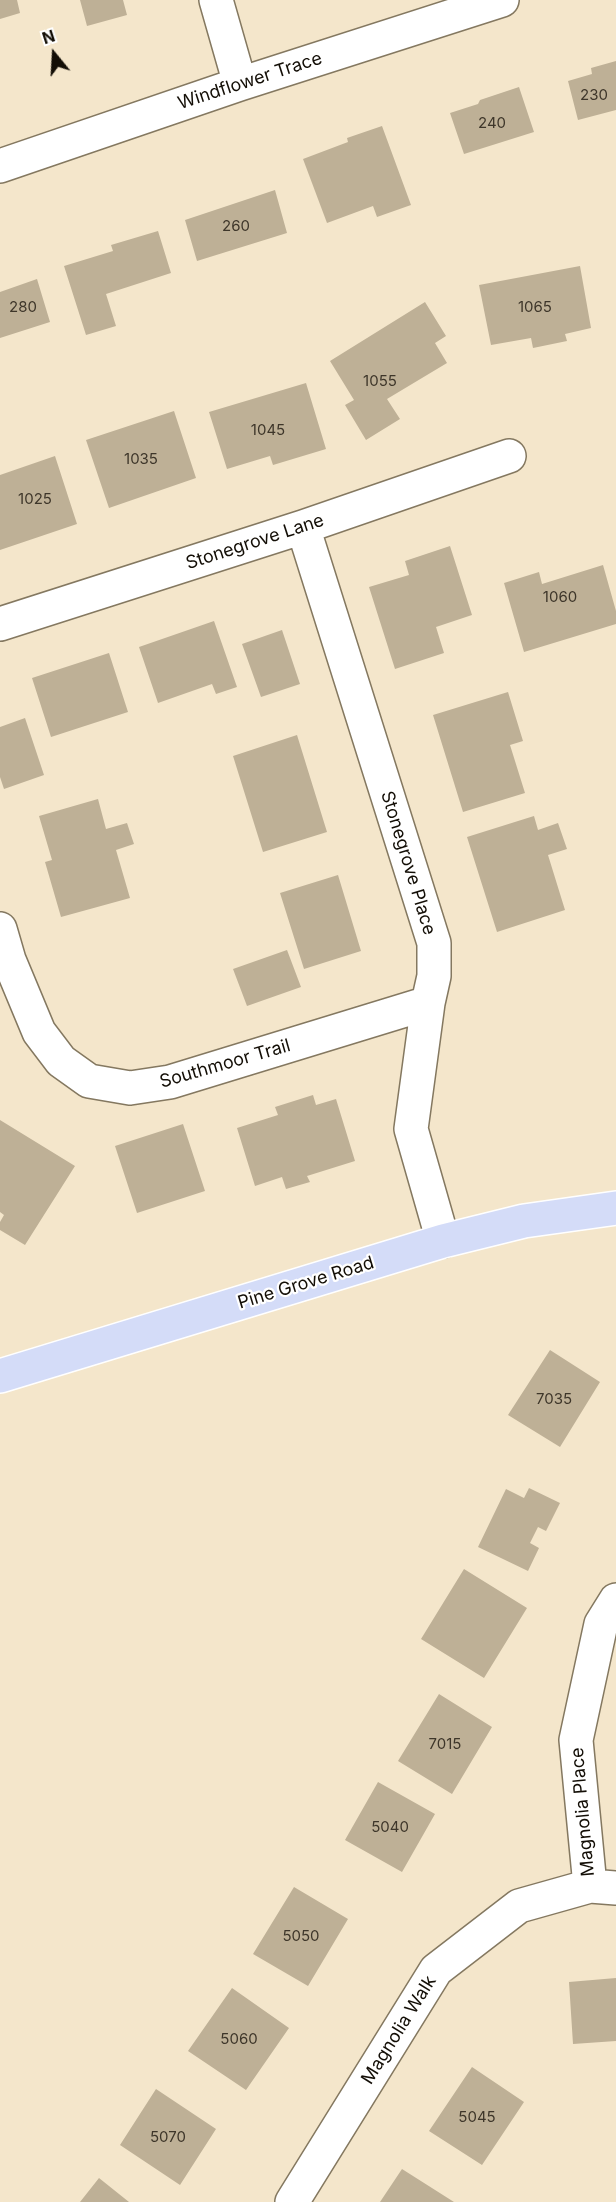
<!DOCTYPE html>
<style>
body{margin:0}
#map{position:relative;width:616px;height:2202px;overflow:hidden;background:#f4e6cb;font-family:Inter,sans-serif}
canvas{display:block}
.north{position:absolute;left:24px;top:24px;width:60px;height:60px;-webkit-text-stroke:4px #fff;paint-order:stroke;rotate:342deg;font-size:16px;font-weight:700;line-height:24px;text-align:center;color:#130e06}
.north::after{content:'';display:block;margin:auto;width:21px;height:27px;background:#130e06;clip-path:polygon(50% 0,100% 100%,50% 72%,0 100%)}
</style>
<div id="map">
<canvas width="616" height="2202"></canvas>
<div class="north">N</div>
</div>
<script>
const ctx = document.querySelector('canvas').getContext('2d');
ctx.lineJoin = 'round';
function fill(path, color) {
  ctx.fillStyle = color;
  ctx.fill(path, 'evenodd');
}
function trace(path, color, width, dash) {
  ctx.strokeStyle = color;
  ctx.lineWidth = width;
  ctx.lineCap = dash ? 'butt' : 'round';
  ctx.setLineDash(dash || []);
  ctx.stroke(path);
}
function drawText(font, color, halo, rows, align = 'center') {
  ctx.font = font + ' Inter,sans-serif';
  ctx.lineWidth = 4.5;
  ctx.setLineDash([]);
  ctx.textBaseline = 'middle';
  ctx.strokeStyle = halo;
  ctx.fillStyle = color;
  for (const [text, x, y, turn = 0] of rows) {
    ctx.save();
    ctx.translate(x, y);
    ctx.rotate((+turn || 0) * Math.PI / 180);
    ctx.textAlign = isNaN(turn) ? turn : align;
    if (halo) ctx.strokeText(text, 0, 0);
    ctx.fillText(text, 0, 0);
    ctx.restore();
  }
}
fill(new Path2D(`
 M0,0H17L20,13L0,19Z
 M80,0H123L127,15L87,26Z
 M616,61V110L578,120L568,81L592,74L591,68Z
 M519,87L534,132L464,154L450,113L478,104L480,100Z
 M382,126L411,205L377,217L373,206L327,223L303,159L348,142L347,138Z
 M275,190L287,233L197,261L185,220Z
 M158,231L171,273L106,294L116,326L86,335L64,266L113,251L111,245Z
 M580,266L591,328L565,334L567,341L533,348L531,338L491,345L479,285Z
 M37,279L50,322L0,338V292Z
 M425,302L446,336L435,343L447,363L387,399L400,419L366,440L345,405L354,400L330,361Z
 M306,383L326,449L273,465L270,456L227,469L209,412Z
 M174,411L196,478L109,508L86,440Z
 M55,456L77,524L0,550V475Z
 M450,546L472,615L436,627L444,653L395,669L369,587L409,575L405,561Z
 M603,565L616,611V624L524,652L504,583L539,572L542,584Z
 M214,621L237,687L216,694L212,684L158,703L139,647Z
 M282,630L300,684L261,697L242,644Z
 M109,653L128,712L51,737L32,678Z
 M508,692L523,741L510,745L525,793L463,812L433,715Z
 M25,718L44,775L4,789L0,777V727Z
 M297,735L327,832L263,852L233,756Z
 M98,799L106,829L127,823L134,844L116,850L130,898L61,917L45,862L52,860L39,816Z
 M534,816L538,830L558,823L567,849L548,855L565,910L497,932L467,837Z
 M338,875L361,951L304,969L280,893Z
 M287,950L301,987L247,1006L233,969Z
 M313,1095L316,1105L336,1099L355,1161L307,1176L310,1182L286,1189L282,1177L255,1186L237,1128L278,1115L275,1107Z
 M0,1120L75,1166L25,1245L0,1230V1222L4,1215L0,1212Z
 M183,1124L205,1191L137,1213L115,1146Z
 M550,1350L600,1382L560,1447L508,1415Z
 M529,1488L560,1503L546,1531L538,1527L530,1543L539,1548L528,1571L478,1547L506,1489L524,1498Z
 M464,1569L527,1608L484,1678L421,1639Z
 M439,1694L492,1727L452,1794L398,1761Z
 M378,1782L435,1814L402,1872L345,1840Z
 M294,1887L348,1919L308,1986L253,1954Z
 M616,1978V2041L573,2044L569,1982Z
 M232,1988L289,2028L246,2090L188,2051Z
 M472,2067L524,2102L482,2165L429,2131Z
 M156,2089L216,2129L180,2185L120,2145Z
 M402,2169L454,2202H380Z
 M99,2178L129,2202H80Z`), '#beb096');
const minor = new Path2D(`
 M216,0L240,84
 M0,166L240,84L502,0
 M303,527L434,943V976L428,1003L411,1129L443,1241
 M0,624L303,527L509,456
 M0,929L9,960L39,1032L61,1061L89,1081L130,1088L170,1082L428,1003
 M590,1886L576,1740L601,1624L616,1600
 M292,2202L436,1970L519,1906L590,1886L616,1888`);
const major = new Path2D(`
 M0,1376L443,1241L524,1221L616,1208`);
trace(minor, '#847860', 36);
trace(major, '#fff', 36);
trace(minor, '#fff', 33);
trace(major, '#d4dcf8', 33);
drawText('15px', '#3e362a', null, [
 ["230",594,95],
 ["240",492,123],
 ["260",236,226],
 ["280",23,307],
 ["1065",535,307],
 ["1055",380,381],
 ["1045",268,430],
 ["1035",141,459],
 ["1025",35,499],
 ["1060",560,597],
 ["7035",554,1399],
 ["7015",445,1744],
 ["5040",390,1827],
 ["5050",301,1936],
 ["5060",239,2039],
 ["5045",477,2117],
 ["5070",168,2137]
]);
drawText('18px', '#130e06', '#fff', [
 ["Windflower Trace",250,81,-18],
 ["Stonegrove Lane",255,542,-18],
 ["Stonegrove Place",408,863,73],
 ["Southmoor Trail",225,1064,-16],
 ["Pine Grove Road",306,1283,-17],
 ["Magnolia Place",583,1812,-95],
 ["Magnolia Walk",399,2030,-58]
]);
</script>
